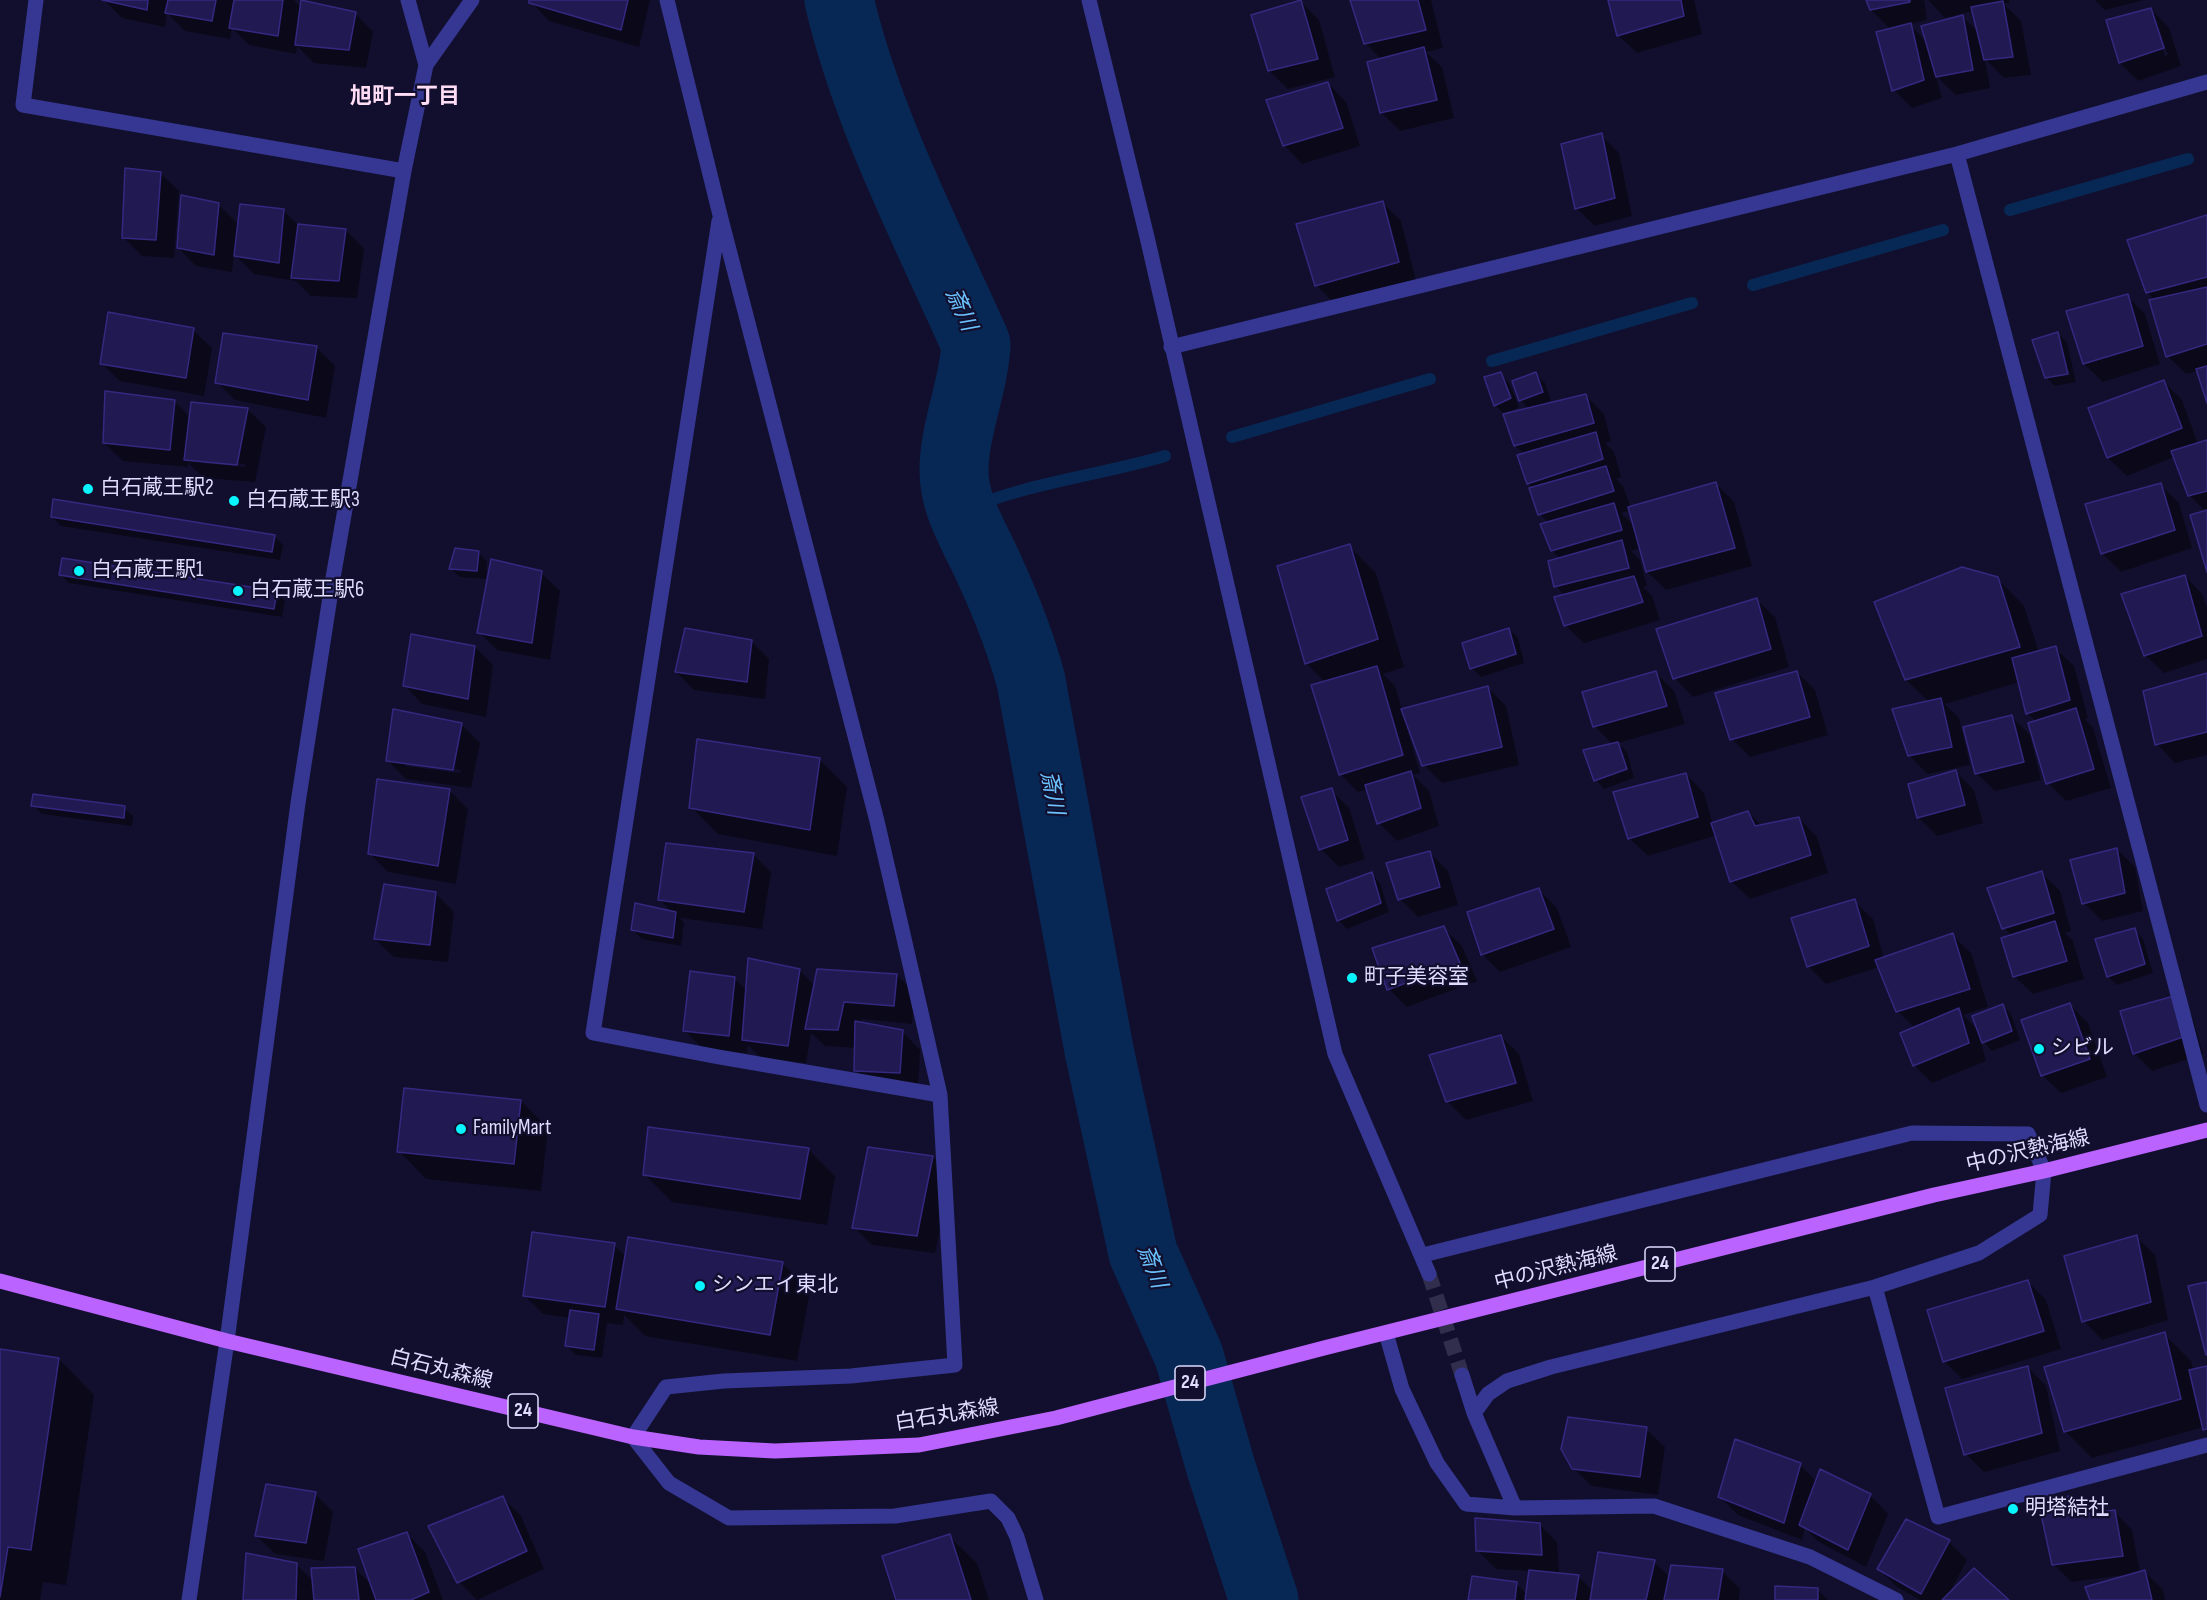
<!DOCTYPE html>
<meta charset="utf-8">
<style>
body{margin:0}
canvas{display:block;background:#120f2e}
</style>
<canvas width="2207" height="1600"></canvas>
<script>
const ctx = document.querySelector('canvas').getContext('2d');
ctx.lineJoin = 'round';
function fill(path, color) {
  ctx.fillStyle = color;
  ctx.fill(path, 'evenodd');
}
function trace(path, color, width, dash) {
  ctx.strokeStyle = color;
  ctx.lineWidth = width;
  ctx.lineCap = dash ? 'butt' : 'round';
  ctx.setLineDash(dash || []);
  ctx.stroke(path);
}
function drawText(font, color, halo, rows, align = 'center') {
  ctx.font = font + ' "Sofia Sans Condensed","Noto Sans JP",sans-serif';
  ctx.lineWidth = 4.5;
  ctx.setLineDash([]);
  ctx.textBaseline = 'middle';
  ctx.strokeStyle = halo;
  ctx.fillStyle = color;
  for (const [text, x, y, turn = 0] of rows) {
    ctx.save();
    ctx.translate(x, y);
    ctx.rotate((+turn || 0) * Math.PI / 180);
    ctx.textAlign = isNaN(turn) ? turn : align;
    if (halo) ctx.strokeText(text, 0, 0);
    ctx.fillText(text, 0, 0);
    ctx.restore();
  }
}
fill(new Path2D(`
 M104,0H294L302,8L355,13L373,32L366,68L314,63L297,46L296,54L249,45L232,28L230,39L185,31L167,13L165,27L122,18Z
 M531,0H650L639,47L549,21L531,2Z
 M1351,0H1431L1443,48L1426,52L1442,67L1454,118L1400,131L1382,113L1369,63L1382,60L1365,43Z
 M1610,0H1694L1702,34L1637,53L1618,35Z
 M1868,0H1924L1927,20L1909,24L1927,42L1961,15L1979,33L1973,11L1945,18L1928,0H2009L2010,3L2004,4L2021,21L2031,75L2004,78L1985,59L1990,88L1956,95L1936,76L1942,98L1912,108L1894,90L1891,30L1871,10Z
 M2095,0H2144L2105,10Z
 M1301,2L1319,20L1335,77L1288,89L1269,71Z
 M2151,9L2169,28L2181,66L2138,81L2120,63L2108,21ZM2156,29H2159L2168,55L2165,56Z
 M1328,83L1346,102L1360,146L1302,164L1284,145Z
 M1601,135L1619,153L1632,216L1595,226L1576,208Z
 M160,173L179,191L174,258L142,256L124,238Z
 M1383,203L1401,221L1416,280L1335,304L1316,285Z
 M218,204L239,225L284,211L299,226L346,230L364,249L357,298L311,296L296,281L254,274L234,254L232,272L196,266L178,248Z
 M2207,217V398L2198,371L2186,374L2167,356L2155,300L2147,292Z
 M2127,296L2145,314L2160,364L2103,382L2084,364L2067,312Z
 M193,330L212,348L204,396L120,381L101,363Z
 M2058,334L2067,342L2076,382L2055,386L2046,377Z
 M317,348L335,366L326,418L235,400L217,382Z
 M1500,374L1509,383L1519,407L1506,413L1529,409L1520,400L1536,374L1545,383L1551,401L1544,403L1545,406L1586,396L1604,414L1611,441L1605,443L1614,452L1621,477L1616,479L1623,486L1631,508L1716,484L1734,502L1752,566L1666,590L1647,572L1641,548L1631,551L1640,560L1647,586L1643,587L1652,596L1660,620L1584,643L1565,625V596L1556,586L1561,559L1552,551L1549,523L1540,514L1534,489L1528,483L1525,455L1515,445L1505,415L1496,406L1486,378ZM1631,510L1635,526L1621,513Z
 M2164,382L2182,400L2198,444L2207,442V568L2206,512L2189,495L2174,457L2127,476L2108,458L2090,409Z
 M175,402L190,417L247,409L266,427L255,482L204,478L188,463V467L123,461L104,443ZM203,460L245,464V467L203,463Z
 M2160,485L2179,503L2192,548L2121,572L2102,553Z
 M52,517L274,536L283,545L280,560L61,526Z
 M1349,546L1376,573L1404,667L1383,674L1395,686L1402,710L1488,688L1506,706L1519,765L1442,783L1424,765L1409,724L1406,725L1420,773L1413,775L1429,791L1439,826L1397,841L1379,823L1368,789L1358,792L1340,774L1325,682L1307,664L1279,567Z
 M479,553L487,562L486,579L460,577L451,569Z
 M541,573L560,591L550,660L497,650L479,632Z
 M60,574L276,593L285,601L282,617L69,583Z
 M2185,576L2203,595L2207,608V659L2164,673L2145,655Z
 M1997,578L2024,606L2039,652L2055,648L2074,666L2088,718L2085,719L2093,728L2111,788L2066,801L2048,783L2037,722L2027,713L2020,682L1945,704L1959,718L1970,765L1927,774L1909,755L1929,702L1906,680L1876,603Z
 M1756,599L1775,617L1789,667L1693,697L1675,678Z
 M1509,629L1518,638L1524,663L1481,677L1472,668Z
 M751,641L769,659L765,699L694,690L676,672Z
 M475,647L493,665L486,717L422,704L404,685Z
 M1797,672L1815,690L1828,735L1750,757L1732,739Z
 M1656,673L1674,691L1685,724L1618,743L1627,752L1634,778L1604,789L1596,780L1613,745L1595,726Z
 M2207,675V755L2175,763L2157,744Z
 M2011,716L2030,735L2041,780L1995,791L1976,773Z
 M461,724L480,743L471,788L406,779L388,761ZM406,762L461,770L460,773L406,766Z
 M699,741L820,760L847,787L837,856L718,834L691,807Z
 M1956,772L1974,790L1983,823L1937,836L1919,818L1910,785Z
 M1686,774L1704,793L1713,825L1748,812L1762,826L1799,818L1817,837L1828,873L1750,899L1731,881L1717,835L1648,856L1629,838Z
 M449,790L468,809L456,884L388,872L370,854Z
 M1331,790L1349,808L1365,859L1339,867L1321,849Z
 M33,805L124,808L133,816L132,826L42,814Z
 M2117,849L2135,867L2143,911L2102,921L2084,903Z
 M1430,853L1448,871L1458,905L1418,917L1400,899Z
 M753,854L771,872L762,929L680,918L684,923L681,946L642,939L633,930L673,913L660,900Z
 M2042,873L2060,891L2071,931L2065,933L2073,941L2084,979L2033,994L2014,976L2012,936L2004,928Z
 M1372,874L1380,883L1389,912L1347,929L1338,920Z
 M1539,890L1557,908L1571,947L1500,972L1482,954Z
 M435,893L454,912L448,962L394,957L375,939Z
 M1854,901L1873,919L1884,959L1952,935L1971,953L1988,1007L1963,1015L1979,1031L2003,1006L2011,1014L2020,1040L1992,1051L1980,1038L1986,1061L1932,1083L1914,1065L1915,1028L1897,1011L1879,967L1826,984L1808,966Z
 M1443,928L1462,946L1477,981L1407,1007L1389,989Z
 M2134,930L2143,939L2153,973L2117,985L2108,977L2097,940Z
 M799,970L815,986L897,975L915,993L912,1024L862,1019L861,1024L902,1031L920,1050L918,1091L873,1088L855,1070L856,1048L825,1046L811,1033L806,1063L761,1058L748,1045L747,1053L703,1049L685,1031L735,979L747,991Z
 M2174,997L2192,1016L2203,1054L2152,1071L2134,1053Z
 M2070,1005L2088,1023L2107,1077L2061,1093L2042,1075Z
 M1501,1036L1519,1054L1533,1101L1466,1120L1447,1101Z
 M521,1101L548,1128L541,1191L426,1179L399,1151Z
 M808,1149L835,1176L827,1225L672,1202L645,1175Z
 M933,1157L951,1175L935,1253L872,1245L854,1227Z
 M2136,1237L2155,1255L2168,1320L2102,1340L2084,1321Z
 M614,1245L626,1257L782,1263L810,1291L797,1361L645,1336L624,1315L623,1325L607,1323L602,1358L576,1355L567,1346L571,1318L543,1314L524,1295Z
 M2028,1282L2046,1300L2061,1349L1962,1379L1944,1361Z
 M2164,1334L2191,1361L2194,1371L2207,1368V1432L2204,1427L2092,1458L2065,1431Z
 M0,1350L59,1359L94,1395L66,1585L43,1582L40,1600H0Z
 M2028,1367L2046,1386L2060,1451L1984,1472L1966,1454Z
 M1646,1429L1665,1447L1658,1495L1592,1486L1573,1468Z
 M1800,1465L1817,1482L1870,1495L1888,1514L1866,1567L1819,1542L1805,1528L1802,1540L1738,1515L1720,1497Z
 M315,1494L333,1512L324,1561L275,1554L257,1536Z
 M503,1498L521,1516L544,1569L477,1600L459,1582Z
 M2069,1498L2086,1516L2114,1511L2132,1530L2140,1573L2145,1572L2163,1590L2165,1600H2091L2125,1577L2124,1575L2072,1582L2053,1564Z
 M1539,1524L1557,1542L1559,1574L1578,1576L1593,1591L1654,1562L1670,1577L1722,1571L1740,1589L1739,1600H1470L1516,1584L1527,1594L1530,1571L1496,1569L1477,1550Z
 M407,1534L425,1552L443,1600H377L375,1594V1600H244L297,1565L313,1581L355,1568L372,1586Z
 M949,1536L977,1563L989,1600H898Z
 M1949,1542L1967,1560L1949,1594L2006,1600H1920L1897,1587L1879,1569Z
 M1818,1590L1828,1600H1776Z`), '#0007');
trace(new Path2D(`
 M2010,210L2188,159
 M1753,285L1943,230
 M1492,361L1692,303
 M1232,437L1430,379
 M962,511C1026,483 1097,476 1165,456`), '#072854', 12);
trace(new Path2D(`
 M839,0C867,119 926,232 976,344C974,386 954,429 954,471C954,508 977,540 991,573C1007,608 1021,644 1031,681L1099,1050L1143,1253L1189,1356L1221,1468L1264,1600`), '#072854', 69);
const building = new Path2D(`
 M102,0H148L147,10Z
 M168,0H216L212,21L165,13Z
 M234,0H283L278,36L229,28Z
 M301,0L356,12L349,50L295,45Z
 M529,0H628L621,30L529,3Z
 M1301,0L1318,59L1268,71L1251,15Z
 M1350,0H1418L1426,30L1364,44Z
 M1608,0H1681L1684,16L1617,36Z
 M1866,0H1910V2L1870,10Z
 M2003,1L2013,57L1984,60L1971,7Z
 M2151,8L2164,48L2119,63L2106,20Z
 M1963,15L1973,70L1936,77L1921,26Z
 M1911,23L1924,80L1892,91L1876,32Z
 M1424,47L1437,100L1380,113L1367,62Z
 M1328,82L1343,128L1283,146L1266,100Z
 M1602,133L1615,198L1575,209L1561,144Z
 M125,168L161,172L156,240L122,238Z
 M181,195L219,203L214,255L177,248Z
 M1383,201L1399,262L1315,286L1296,224Z
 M240,204L284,209L279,263L234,256Z
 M2207,215V277L2146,293L2127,240Z
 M298,224L346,229L339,281L291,278Z
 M2207,287V344L2166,357L2149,300Z
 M2128,294L2143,346L2083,364L2066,311Z
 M108,312L194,328L186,378L100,364Z
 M2058,332L2068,374L2045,378L2032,340Z
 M223,333L317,346L308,400L215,383Z
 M2207,366V403L2196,369Z
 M1501,372L1511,398L1494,406L1484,377Z
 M1536,372L1543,392L1519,401L1512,381Z
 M2164,380L2182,428L2107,458L2088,408Z
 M105,391L175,400L170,450L103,443Z
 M1586,394L1594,423L1514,446L1503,414Z
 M191,402L248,408L237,465L184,460Z
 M1596,432L1603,459L1527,484L1517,455Z
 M2207,440V491L2188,496L2171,451Z
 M1606,466L1614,491L1538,515L1529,488Z
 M1716,482L1735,548L1646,572L1628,507Z
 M2161,483L2175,530L2101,554L2085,504Z
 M53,499L275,535L272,552L51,517Z
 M1614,503L1622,530L1551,551L1540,524Z
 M2207,510V572L2190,515Z
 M1622,540L1629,568L1554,587L1548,561Z
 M1350,544L1378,639L1305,664L1277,566Z
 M455,548L479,551L477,571L449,569Z
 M62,558L277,591L274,609L59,575Z
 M491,559L542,571L532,643L477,633Z
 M1962,567L1998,577L2020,647L1905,680L1874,602Z
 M2185,575L2202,636L2144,656L2121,594Z
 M1634,576L1643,602L1564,626L1554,597Z
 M1757,598L1771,649L1673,679L1656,629Z
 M685,628L752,640L747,682L675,672Z
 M1509,628L1516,654L1470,669L1462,643Z
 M411,634L475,646L468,699L403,686Z
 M2056,646L2070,700L2026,714L2012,658Z
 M1377,666L1403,755L1339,775L1311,685Z
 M1656,671L1667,706L1593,727L1582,692Z
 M1797,671L1810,717L1730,740L1715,693Z
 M2207,673V732L2155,745L2143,691Z
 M1488,686L1502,747L1422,766L1401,709Z
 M1941,698L1952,747L1908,756L1892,709Z
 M2076,708L2094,769L2046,784L2028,723Z
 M393,709L462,723L453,770L386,761Z
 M2012,715L2024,762L1975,774L1963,727Z
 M697,739L820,758L810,830L689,808Z
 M1618,742L1627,769L1594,781L1583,750Z
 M1956,770L1965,805L1917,818L1908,784Z
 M1411,771L1421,808L1377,824L1365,785Z
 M1686,773L1698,817L1628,839L1613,792Z
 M377,779L450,789L438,866L368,854Z
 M1332,788L1348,840L1319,850L1301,797Z
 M33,794L125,806L124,818L31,806Z
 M1748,811L1755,826L1799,817L1811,855L1730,882L1711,823Z
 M666,843L754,853L744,912L658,900Z
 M2117,848L2125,893L2082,904L2070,860Z
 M1430,851L1440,887L1398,900L1386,863Z
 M2042,871L2054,913L2002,929L1987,888Z
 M1372,872L1381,903L1337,921L1326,889Z
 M384,884L436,892L430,945L374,939Z
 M1539,888L1554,929L1481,955L1467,912Z
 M1855,899L1869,946L1807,967L1791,918Z
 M635,903L676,912L673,938L631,930Z
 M2055,921L2067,961L2013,977L2001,938Z
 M1444,926L1460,963L1387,990L1372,948Z
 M2135,928L2145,964L2107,977L2095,939Z
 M1953,933L1970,989L1896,1012L1875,960Z
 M748,958L800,969L788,1046L742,1040Z
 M817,969L897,974L894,1006L844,1002L838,1030L805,1029Z
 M690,971L735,977L729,1036L683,1031Z
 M2174,996L2186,1036L2133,1054L2120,1011Z
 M2070,1003L2090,1059L2041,1076L2021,1020Z
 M2003,1004L2012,1031L1982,1043L1972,1016Z
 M1959,1008L1969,1043L1913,1066L1900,1033Z
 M855,1021L903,1030L900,1073L854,1071Z
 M1501,1035L1516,1083L1446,1102L1429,1055Z
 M404,1088L521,1100L514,1164L397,1152Z
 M648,1127L809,1148L800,1199L643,1175Z
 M868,1147L933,1156L917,1236L852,1228Z
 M532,1232L615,1243L605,1307L523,1296Z
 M2137,1235L2151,1302L2082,1322L2064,1256Z
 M628,1237L783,1262L770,1335L616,1309Z
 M2028,1280L2044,1331L1943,1362L1927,1310Z
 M2207,1282V1355H2206L2188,1286Z
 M570,1310L599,1314L594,1350L565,1346Z
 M2165,1332L2181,1399L2064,1432L2044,1367Z
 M0,1349L59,1358L31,1550L8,1547L0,1597Z
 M2028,1366L2042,1433L1964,1455L1945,1388Z
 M2207,1366V1429L2203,1430L2189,1370Z
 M1568,1417L1647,1427L1640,1477L1572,1469L1561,1449Z
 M1735,1439L1801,1463L1784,1523L1718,1497Z
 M1820,1469L1871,1494L1848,1550L1799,1525Z
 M266,1484L316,1492L306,1543L255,1536Z
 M503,1496L527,1551L457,1583L428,1526Z
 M2069,1496L2073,1516L2115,1510L2123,1556L2052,1565L2039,1505Z
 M1475,1518L1540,1523L1542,1555L1476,1551Z
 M1906,1519L1950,1540L1921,1594L1877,1569Z
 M407,1532L429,1592L411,1600H376L358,1549Z
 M950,1534L971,1600H896L882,1556Z
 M1598,1552L1655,1560L1646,1600H1590Z
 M246,1553L297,1563L296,1600H243Z
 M1671,1565L1723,1569L1718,1600H1664Z
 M355,1567L359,1600H314L311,1568Z
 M1974,1568L2009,1600H1942Z
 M1529,1570L1579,1575L1575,1600H1525Z
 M2145,1570L2152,1600H2090L2085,1587Z
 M1472,1576L1517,1582L1515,1600H1468Z
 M1775,1586L1818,1588V1600H1775Z`);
fill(building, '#211951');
trace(building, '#342880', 1.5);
trace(new Path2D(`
 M1429,1274L1462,1375`), '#312e4d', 15, [15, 8]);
trace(new Path2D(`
 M36,0L23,105L404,171
 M408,0L426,65
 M667,0L720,215L877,821L940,1095L955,1365L851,1376L724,1381L666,1387L633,1437L669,1483L729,1518L895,1516L991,1501L1008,1518L1017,1537L1036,1600
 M1089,0L1147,237L1335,1054L1429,1274
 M1957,154L2207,1105
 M719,221L593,1033L719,1057L940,1095
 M1171,347L1957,154L2207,82
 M1423,1255L1912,1133L2028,1134L2044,1171L2040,1215L1979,1253L1875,1287L1551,1367L1507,1381L1488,1394L1474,1413
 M1875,1287L1938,1517L2207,1445
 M1386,1333L1402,1389L1437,1463L1466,1504L1515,1508
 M1462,1375L1474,1413L1515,1508L1654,1506L1810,1557L1896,1600
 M189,1600L227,1341L298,803L333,578L404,171L426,65L472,0`), '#353792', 15);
trace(new Path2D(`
 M0,1281L227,1341L633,1437L699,1447L775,1451L919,1445L1056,1418L1324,1348L1934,1195L2044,1171L2207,1130`), '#bb63ff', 15);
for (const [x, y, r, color] of [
 [88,489,6,"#08f5ff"],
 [234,501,6,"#08f5ff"],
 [79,571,6,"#08f5ff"],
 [238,591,6,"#08f5ff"],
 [1352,978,6,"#08f5ff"],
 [2039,1049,6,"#08f5ff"],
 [461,1129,6,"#08f5ff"],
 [700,1286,6,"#08f5ff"],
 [2013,1509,6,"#08f5ff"]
]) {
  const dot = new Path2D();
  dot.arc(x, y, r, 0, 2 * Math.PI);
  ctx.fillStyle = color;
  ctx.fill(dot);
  trace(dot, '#120f2e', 2);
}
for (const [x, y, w] of [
 [1660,1264,30],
 [1190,1383,30],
 [523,1411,30]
]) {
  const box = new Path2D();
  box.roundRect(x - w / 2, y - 17, w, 34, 4.5);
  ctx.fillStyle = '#120f2e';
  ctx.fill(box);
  trace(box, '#dedcff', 1.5);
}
drawText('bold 20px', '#dedcff', null, [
 ["24",1660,1264],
 ["24",1190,1383],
 ["24",523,1411]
]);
drawText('21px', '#dedcff', '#120f2e', [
 ["白石蔵王駅2",100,489],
 ["白石蔵王駅3",246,501],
 ["白石蔵王駅1",91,571],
 ["白石蔵王駅6",250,591],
 ["町子美容室",1364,978],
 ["シビル",2051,1049],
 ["FamilyMart",473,1129],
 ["シンエイ東北",712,1286],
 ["明塔結社",2025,1509]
], 'left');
drawText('21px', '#dedcff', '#120f2e', [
 ["中の沢熱海線",2028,1152,-13],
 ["中の沢熱海線",1556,1269,-14],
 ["白石丸森線",441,1370,14],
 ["白石丸森線",947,1416,-9]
]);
drawText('bold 22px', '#ffdef5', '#120f2e', [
 ["旭町一丁目",405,97]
]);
drawText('italic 22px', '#6ac3ff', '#120f2e', [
 ["斎川",960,310,66],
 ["斎川",1051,793,79],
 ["斎川",1151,1267,69]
]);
</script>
